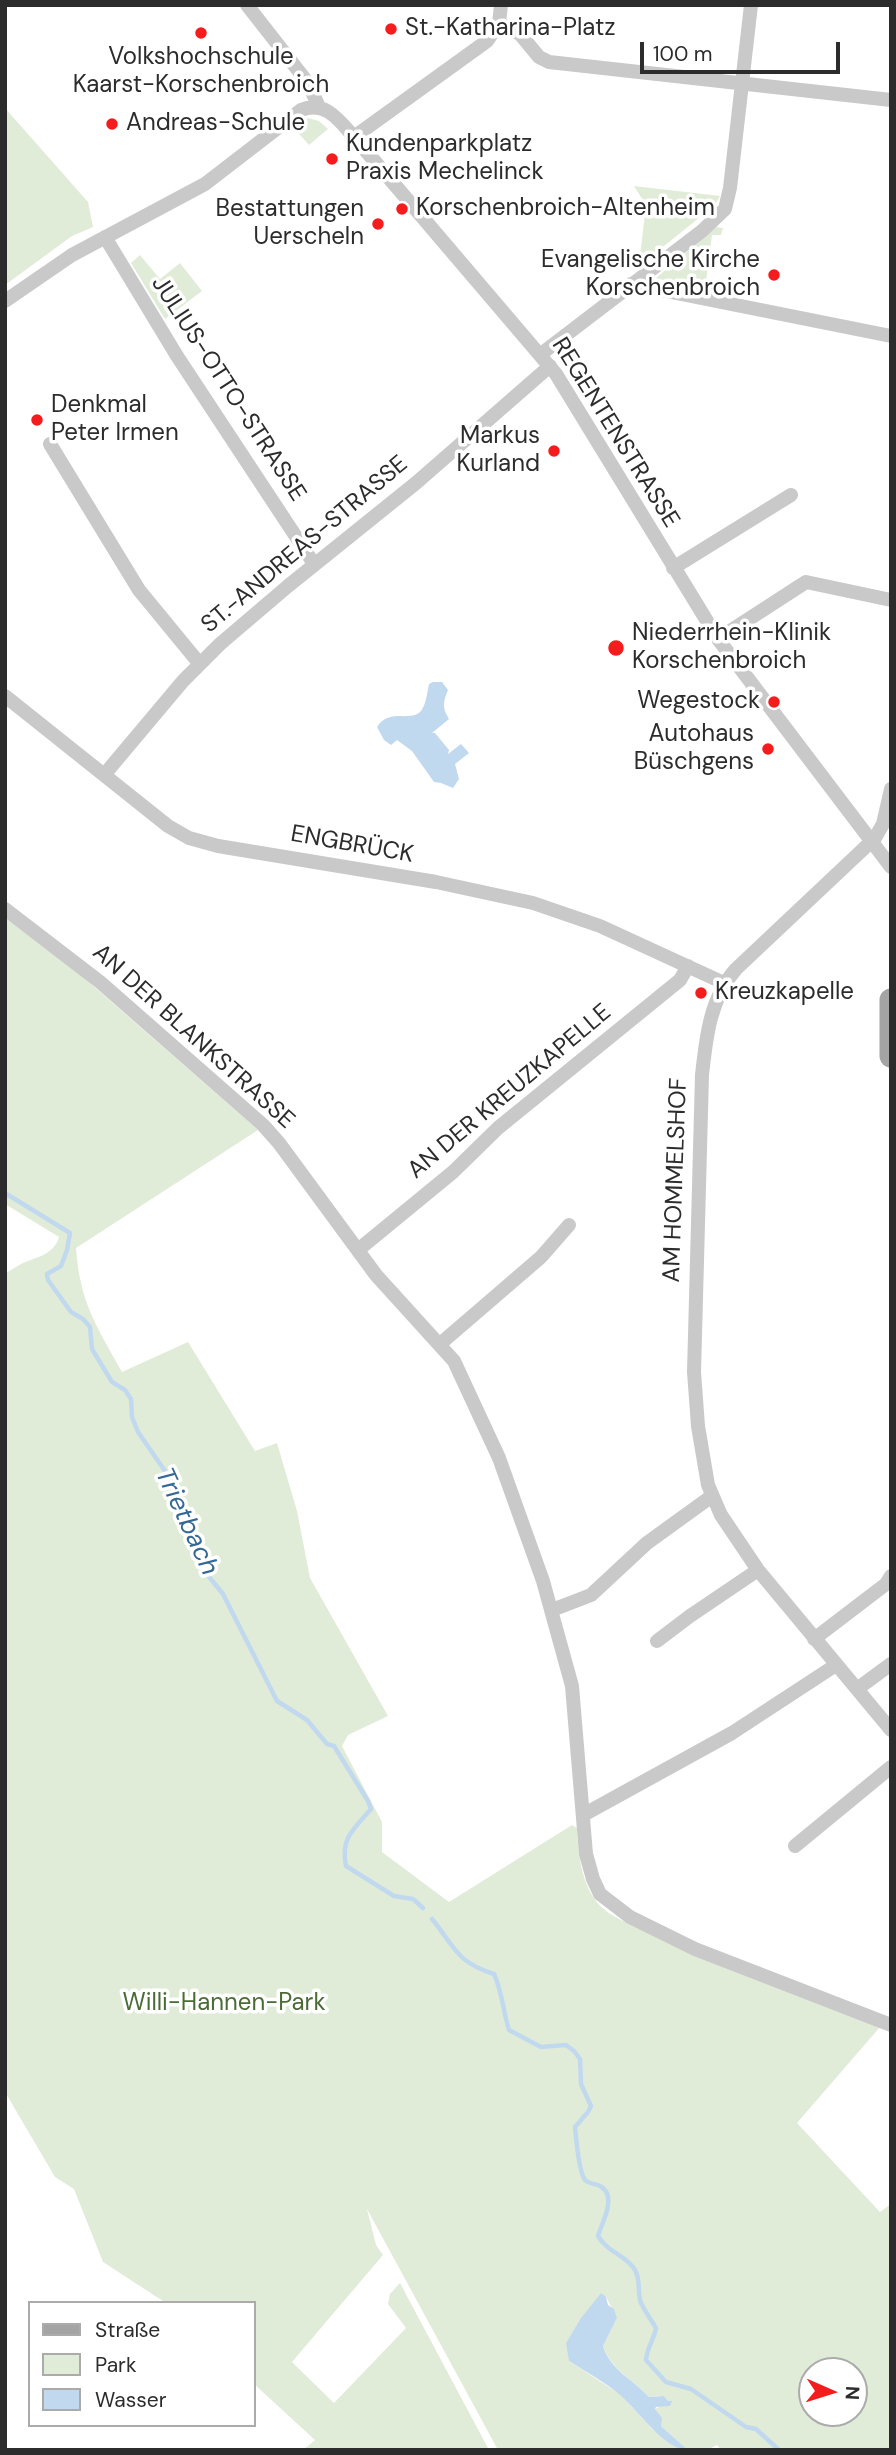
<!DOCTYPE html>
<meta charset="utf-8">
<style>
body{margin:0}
#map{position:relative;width:896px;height:2455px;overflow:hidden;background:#fff;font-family:"DM Sans",sans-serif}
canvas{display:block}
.frame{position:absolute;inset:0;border:7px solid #2c2c2c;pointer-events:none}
.legend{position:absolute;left:28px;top:2301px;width:228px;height:126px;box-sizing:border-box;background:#fff;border:2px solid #ababab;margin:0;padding:9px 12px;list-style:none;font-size:21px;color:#2c2c2c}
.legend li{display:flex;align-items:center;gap:14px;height:35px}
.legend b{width:35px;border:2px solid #ababab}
.north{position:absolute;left:798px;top:2357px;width:70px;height:70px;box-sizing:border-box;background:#fff;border:2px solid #ababab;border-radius:50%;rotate:93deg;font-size:19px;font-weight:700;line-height:28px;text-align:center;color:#2c2c2c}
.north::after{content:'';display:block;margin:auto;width:24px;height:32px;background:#f51c1d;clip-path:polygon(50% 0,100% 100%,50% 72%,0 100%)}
.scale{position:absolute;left:640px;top:42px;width:200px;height:32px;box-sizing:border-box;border:4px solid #2c2c2c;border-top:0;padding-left:9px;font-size:21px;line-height:24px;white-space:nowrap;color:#2c2c2c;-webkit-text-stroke:5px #fff;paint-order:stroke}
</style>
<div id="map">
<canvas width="896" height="2455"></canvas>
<div class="frame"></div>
<ul class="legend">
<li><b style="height:9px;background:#a4a4a4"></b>Straße</li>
<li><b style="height:19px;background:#e1ecd8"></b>Park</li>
<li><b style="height:19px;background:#c1d9ee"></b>Wasser</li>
</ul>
<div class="north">N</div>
<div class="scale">100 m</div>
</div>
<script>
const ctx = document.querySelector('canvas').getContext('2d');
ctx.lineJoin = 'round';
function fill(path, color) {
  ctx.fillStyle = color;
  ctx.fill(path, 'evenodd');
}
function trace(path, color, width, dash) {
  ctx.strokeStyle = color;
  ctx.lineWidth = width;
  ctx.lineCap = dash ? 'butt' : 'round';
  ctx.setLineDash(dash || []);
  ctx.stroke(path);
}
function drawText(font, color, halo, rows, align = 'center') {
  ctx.font = font + ' "DM Sans",sans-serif';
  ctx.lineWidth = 7;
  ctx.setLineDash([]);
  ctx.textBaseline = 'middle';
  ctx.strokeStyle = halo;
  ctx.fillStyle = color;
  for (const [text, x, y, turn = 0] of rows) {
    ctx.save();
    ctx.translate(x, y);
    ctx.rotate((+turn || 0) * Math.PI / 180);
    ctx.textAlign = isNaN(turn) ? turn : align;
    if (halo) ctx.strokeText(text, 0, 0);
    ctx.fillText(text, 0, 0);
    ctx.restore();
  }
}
fill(new Path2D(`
 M5,108L88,202L93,227L72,236L5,285Z
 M308,118L319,121L328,129L309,145L292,126Z
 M634,186L720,196L714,206L644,262L640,256L646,205Z
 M716,227L723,228L721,235H712L706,282L716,284L715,294L656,278Z
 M140,255L160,279L180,263L202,291L165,319L131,263Z
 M5,918L75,970L258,1130L76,1248C80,1303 96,1325 122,1372L188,1342L255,1451L277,1443L297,1511L310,1578L388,1716L348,1735L342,1746L382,1822V1852L449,1902L572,1825L577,1828C578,1855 582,1892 605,1910C612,1916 622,1920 629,1924L880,2027L797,2123L880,2212L891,2204V2450H721L717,2445L707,2450H688L661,2426L655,2409L668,2402L664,2396L649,2397C633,2379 612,2371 603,2346L617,2318L606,2297L569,2361L621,2395L652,2429L682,2450H498L367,2209L376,2245L383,2255L292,2362L334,2403L406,2328L388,2304L390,2294L400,2283L489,2450H303L315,2440L254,2384V2303H166L103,2262L74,2189L55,2177L5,2092V1274C10,1271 15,1267 21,1264C36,1257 54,1255 59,1237L5,1204ZM812,2371H854V2413H812Z`), '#e1ecd8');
fill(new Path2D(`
 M433,682H442L448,690C443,702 442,708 449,719L432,733H435L449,750L448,754L461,744L469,753L455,764L459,779L453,788L441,783L434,782L412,751L397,740L391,745L384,740L377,727C389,708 409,722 420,712C426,706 427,693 429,684Z
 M601,2293L606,2297L608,2305L614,2309L617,2318L603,2346C611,2371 633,2379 649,2397L664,2396L668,2401H672L670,2406L656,2407L655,2409L662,2418L661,2426L688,2450C664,2450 637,2409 620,2395C605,2382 586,2372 569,2361L566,2343L581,2318Z`), '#c1d9ee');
trace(new Path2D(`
 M5,1193L70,1233L67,1250L61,1266L47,1274L48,1280L71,1312L83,1319L90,1327L92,1349L112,1382L125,1390L131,1399L132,1417L138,1432L174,1484L191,1525L201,1567L223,1594L277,1701L307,1720L327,1744L334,1746L368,1801L371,1809C354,1829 340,1838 346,1866L394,1896L413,1899L423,1908
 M432,1919C455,1947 456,1962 494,1974C502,1991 503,2011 509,2030L541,2047L566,2045L574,2051L580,2059L581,2084L591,2106L588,2112L575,2127C576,2138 579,2173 585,2180C590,2185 596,2183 600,2186C618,2196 602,2222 598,2236C608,2253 626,2255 635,2270C641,2280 637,2293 641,2303C645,2311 651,2320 656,2328C654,2339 647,2348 646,2360L666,2382L691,2389L746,2427L756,2429L779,2450`), '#c1d9ee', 4.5);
trace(new Path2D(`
 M247,5L308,83L319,107
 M499,23L520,34L539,57L549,62L891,100
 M354,137L487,41L499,23L501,5
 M105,237L177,356L314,564
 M631,284L891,336
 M5,301L72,255L205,184L301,110C325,100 339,120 354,137L556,374L718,639L891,867
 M541,354L702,231L725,209L730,188L751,5
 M50,444L139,590L199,663
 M673,568L791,495
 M718,639L806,582L891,600
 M5,696L168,826L189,838L218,846L436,882L533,903L600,926L724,983
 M104,775L183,681L220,644L288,586L416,483L550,366
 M891,789L883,824L875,838L736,969C710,998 706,1038 702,1075L694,1372L698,1426L708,1485L721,1515L758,1570L891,1730
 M5,909L100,982L263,1125L279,1143L376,1275L454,1361L499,1458L543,1581L572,1686L586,1854L593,1879L600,1894L630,1917L695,1949L891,2025
 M358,1250L453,1172L498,1128L680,980L688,966
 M440,1344L541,1257L569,1225
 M552,1610L591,1595L647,1543L712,1496
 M814,1639L886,1584L891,1576
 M657,1641L690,1616L758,1570
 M857,1689L891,1664
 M583,1815L732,1733L836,1665
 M795,1846L891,1767`), '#c9c9c9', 14);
trace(new Path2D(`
 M891,1000V1056`), '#a4a4a4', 23);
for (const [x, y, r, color] of [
 [391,29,7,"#f51c1d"],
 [201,33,7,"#f51c1d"],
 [112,124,7,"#f51c1d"],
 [332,159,7,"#f51c1d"],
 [402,209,7,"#f51c1d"],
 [378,224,7,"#f51c1d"],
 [774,275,7,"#f51c1d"],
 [37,420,7,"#f51c1d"],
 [554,451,7,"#f51c1d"],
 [616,648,9,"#f51c1d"],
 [774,702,7,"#f51c1d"],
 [768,749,7,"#f51c1d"],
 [701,993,7,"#f51c1d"]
]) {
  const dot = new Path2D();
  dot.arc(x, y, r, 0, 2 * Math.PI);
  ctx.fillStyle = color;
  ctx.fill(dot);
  trace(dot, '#fff', 2.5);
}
drawText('24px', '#2c2c2c', '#fff', [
 ["St.-Katharina-Platz",405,29],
 ["Volkshochschule",201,58,"center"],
 ["Kaarst-Korschenbroich",201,86,"center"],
 ["Andreas-Schule",126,124],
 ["Kundenparkplatz",346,145],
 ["Praxis Mechelinck",346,173],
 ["Korschenbroich-Altenheim",416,209],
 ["Bestattungen",364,210,"right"],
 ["Uerscheln",364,238,"right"],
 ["Evangelische Kirche",760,261,"right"],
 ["Korschenbroich",760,289,"right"],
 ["Denkmal",51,406],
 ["Peter Irmen",51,434],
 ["Markus",540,437,"right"],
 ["Kurland",540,465,"right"],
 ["Niederrhein-Klinik",632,634],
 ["Korschenbroich",632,662],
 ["Wegestock",760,702,"right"],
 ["Autohaus",754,735,"right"],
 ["Büschgens",754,763,"right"],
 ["Kreuzkapelle",715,993]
], 'left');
drawText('24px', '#2c2c2c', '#fff', [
 ["JULIUS-OTTO-STRASSE",228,389,57],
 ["REGENTENSTRASSE",615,433,58],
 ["ST.-ANDREAS-STRASSE",305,545,-40],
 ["ENGBRÜCK",352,845,10],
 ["AN DER BLANKSTRASSE",193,1037,42],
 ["AN DER KREUZKAPELLE",510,1092,-40],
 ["AM HOMMELSHOF",676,1180,-88]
]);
drawText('24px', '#4b6b36', '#fff', [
 ["Willi-Hannen-Park",224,2004]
]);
drawText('italic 26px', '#346895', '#fff', [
 ["Trietbach",186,1522,65]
]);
</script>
